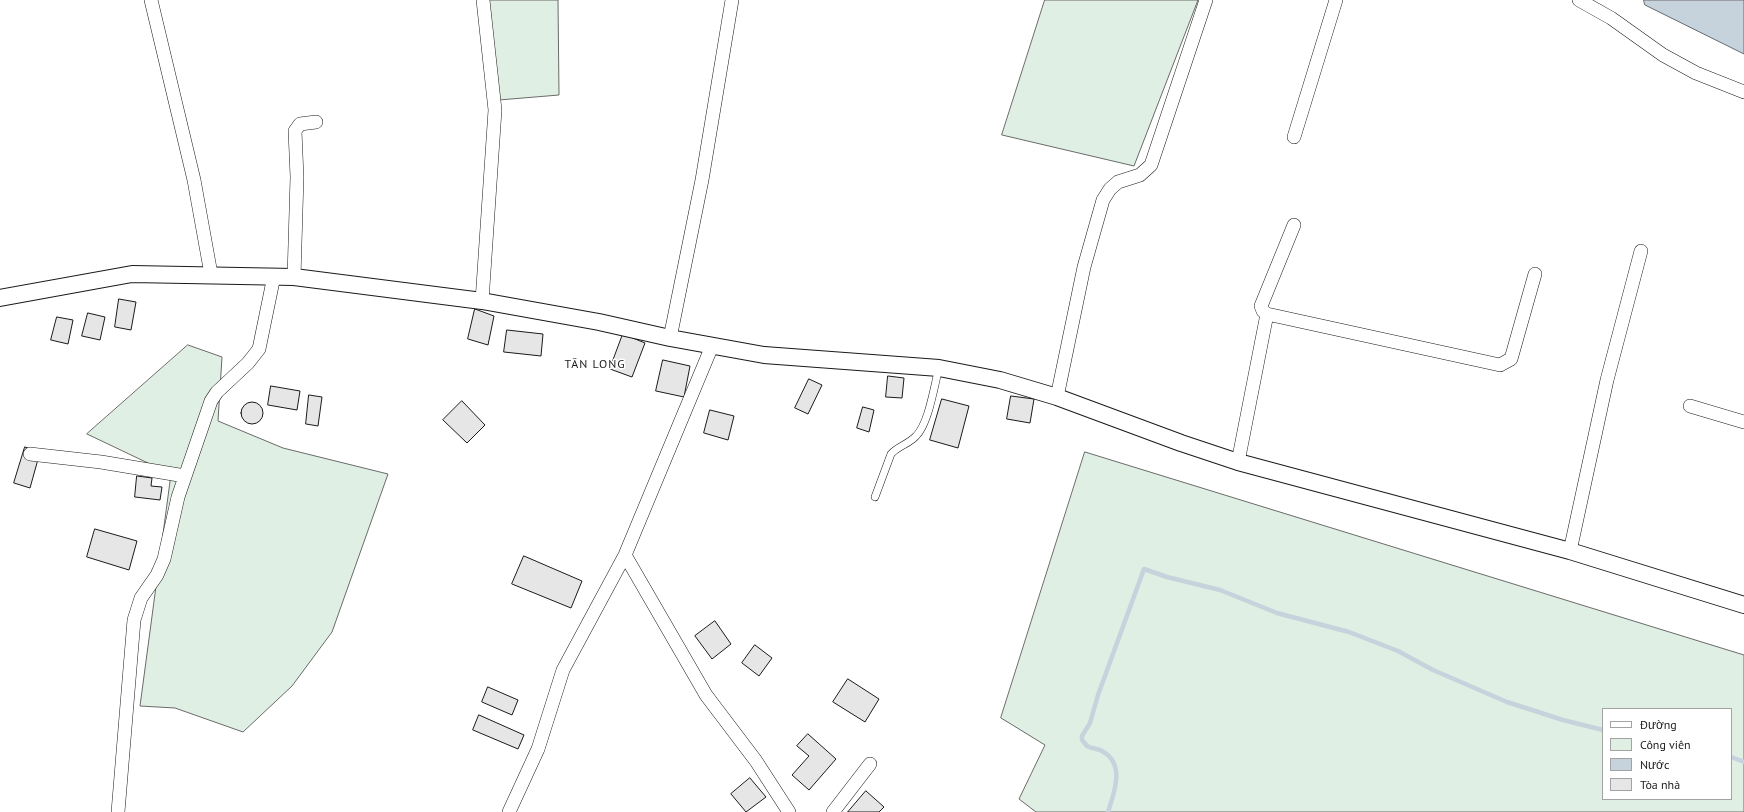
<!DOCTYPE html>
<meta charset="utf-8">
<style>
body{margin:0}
#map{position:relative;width:1744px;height:812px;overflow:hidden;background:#fff;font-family:"PT Sans",sans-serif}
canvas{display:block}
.legend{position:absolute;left:1602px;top:708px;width:130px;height:92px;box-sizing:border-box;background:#fff;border:1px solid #a3a3a3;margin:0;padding:5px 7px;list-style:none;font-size:12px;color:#1a1a1a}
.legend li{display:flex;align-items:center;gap:8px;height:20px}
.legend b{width:20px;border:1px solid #a3a3a3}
</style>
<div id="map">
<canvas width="1744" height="812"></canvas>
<ul class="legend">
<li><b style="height:5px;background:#fff"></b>Đường</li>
<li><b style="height:11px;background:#e0efe3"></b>Công viên</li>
<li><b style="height:11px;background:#c6d2dc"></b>Nước</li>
<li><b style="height:11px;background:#e6e6e6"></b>Tòa nhà</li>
</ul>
</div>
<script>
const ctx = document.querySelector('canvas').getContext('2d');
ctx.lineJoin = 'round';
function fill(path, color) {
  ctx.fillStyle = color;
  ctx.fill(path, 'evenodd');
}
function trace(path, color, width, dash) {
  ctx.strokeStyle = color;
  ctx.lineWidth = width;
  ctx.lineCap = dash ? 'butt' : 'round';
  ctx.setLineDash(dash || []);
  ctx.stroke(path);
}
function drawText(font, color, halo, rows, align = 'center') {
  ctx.font = font + ' "PT Sans",sans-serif';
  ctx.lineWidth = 3;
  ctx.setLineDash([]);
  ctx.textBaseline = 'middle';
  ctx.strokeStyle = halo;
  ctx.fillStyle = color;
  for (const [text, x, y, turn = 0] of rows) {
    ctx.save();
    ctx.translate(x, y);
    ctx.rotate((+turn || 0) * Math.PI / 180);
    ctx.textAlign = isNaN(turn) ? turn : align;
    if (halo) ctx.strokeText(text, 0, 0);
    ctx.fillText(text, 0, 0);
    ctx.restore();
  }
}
const green = new Path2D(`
 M489,0H558L559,95L499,100Z
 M1045,0H1198L1134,166L1002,135Z
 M188,345L222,357L218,421L283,448L388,474L332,632L292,686L243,732L175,708L140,706L171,474L87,434Z
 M1085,452L1744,655V812H1036L1019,799L1045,745L1001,718ZM1603,709H1731V799H1603Z`);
fill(green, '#e0efe3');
trace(green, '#6a6a6a', 1);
const water = new Path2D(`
 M1644,0H1744V54L1645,5Z`);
fill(water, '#c6d2dc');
trace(water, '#6a6a6a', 1);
trace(new Path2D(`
 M1731,757L1744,762
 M1108,812C1114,793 1126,764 1102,751C1097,748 1092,749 1087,746L1082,740V736L1090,723L1098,695L1144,569L1167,577L1220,590L1277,613L1349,632L1398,651L1433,670L1507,702L1563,720L1603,730`), '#c6d2dc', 4.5);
const building = new Path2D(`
 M119,299L136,302L131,330L115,327Z
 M475,309L494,316L488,345L468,339Z
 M88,313L105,317L100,340L82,336Z
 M57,317L73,320L68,344L51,340Z
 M507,330L543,334L541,356L504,352Z
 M623,334L645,343L632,377L610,369Z
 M663,360L690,366L684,397L656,391Z
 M888,376L904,378L902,398L886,397Z
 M809,379L822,385L808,414L795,408Z
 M271,386L300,391L297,410L268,405Z
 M309,395L322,397L318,426L306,424Z
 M1011,396L1034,399L1030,423L1007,419Z
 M942,399L969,406L958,448L930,440Z
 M462,401L485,425L467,443L443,420Z
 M241 413a11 11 0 1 1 22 0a11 11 0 1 1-22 0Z
 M863,407L874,410L869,432L857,428Z
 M710,410L734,416L728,440L704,433Z
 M25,447L40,452L30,488L14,483Z
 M137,476L152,478L151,486L162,487L160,500L135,497Z
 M95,529L137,541L129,570L87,557Z
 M524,556L582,581L571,608L512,584Z
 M715,621L731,644L712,659L695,636Z
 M755,645L772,658L759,676L742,663Z
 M848,679L879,699L865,722L833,702Z
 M488,687L518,700L512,715L482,702Z
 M479,715L524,735L518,749L473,730Z
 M808,734L836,759L809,790L792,775L809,756L797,746Z
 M750,778L766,797L746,812L731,794Z
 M866,791L884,807L879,812H848Z`);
fill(building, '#e6e6e6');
trace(building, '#1a1a1a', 1);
const service = new Path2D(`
 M875,497L891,454C898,446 909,444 916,436C929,423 934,386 939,368`);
const minor = new Path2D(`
 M151,0L194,180L211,274
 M1579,0L1611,18L1663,55L1696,73L1744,92
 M1294,137L1336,0
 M294,277L297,177L295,131L300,124L316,122
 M482,301L495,110L483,0
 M1267,314L1500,365L1511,359L1535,274
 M670,338L702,180L732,0
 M1057,397L1084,267L1103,200L1110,189L1118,182L1140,175L1151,165L1206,0
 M1690,406L1744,422
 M30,454L101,462L185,476
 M1238,462L1267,314L1263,311L1261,306L1294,225
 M1570,551L1607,380L1641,251
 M625,555L706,695L756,761L789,812
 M118,812L134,620L141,598L157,575L164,559L178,497L211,401L217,392L248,363L259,349L274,276
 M509,812L538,749L563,670L625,555L712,346
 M833,812L870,764`);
const tertiary = new Path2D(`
 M0,298L132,274L294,277L482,301L599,322L670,338L764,355L939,368L1000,380L1057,397L1181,443L1238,462L1570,551L1744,605`);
trace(service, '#1a1a1a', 8);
trace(minor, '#1a1a1a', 14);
trace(tertiary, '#1a1a1a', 18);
trace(service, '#fff', 7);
trace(minor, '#fff', 13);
trace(tertiary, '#fff', 16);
ctx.letterSpacing = '1px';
drawText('12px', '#1a1a1a', '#fff', [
 ["TÂN LONG",595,365]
]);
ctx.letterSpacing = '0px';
</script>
